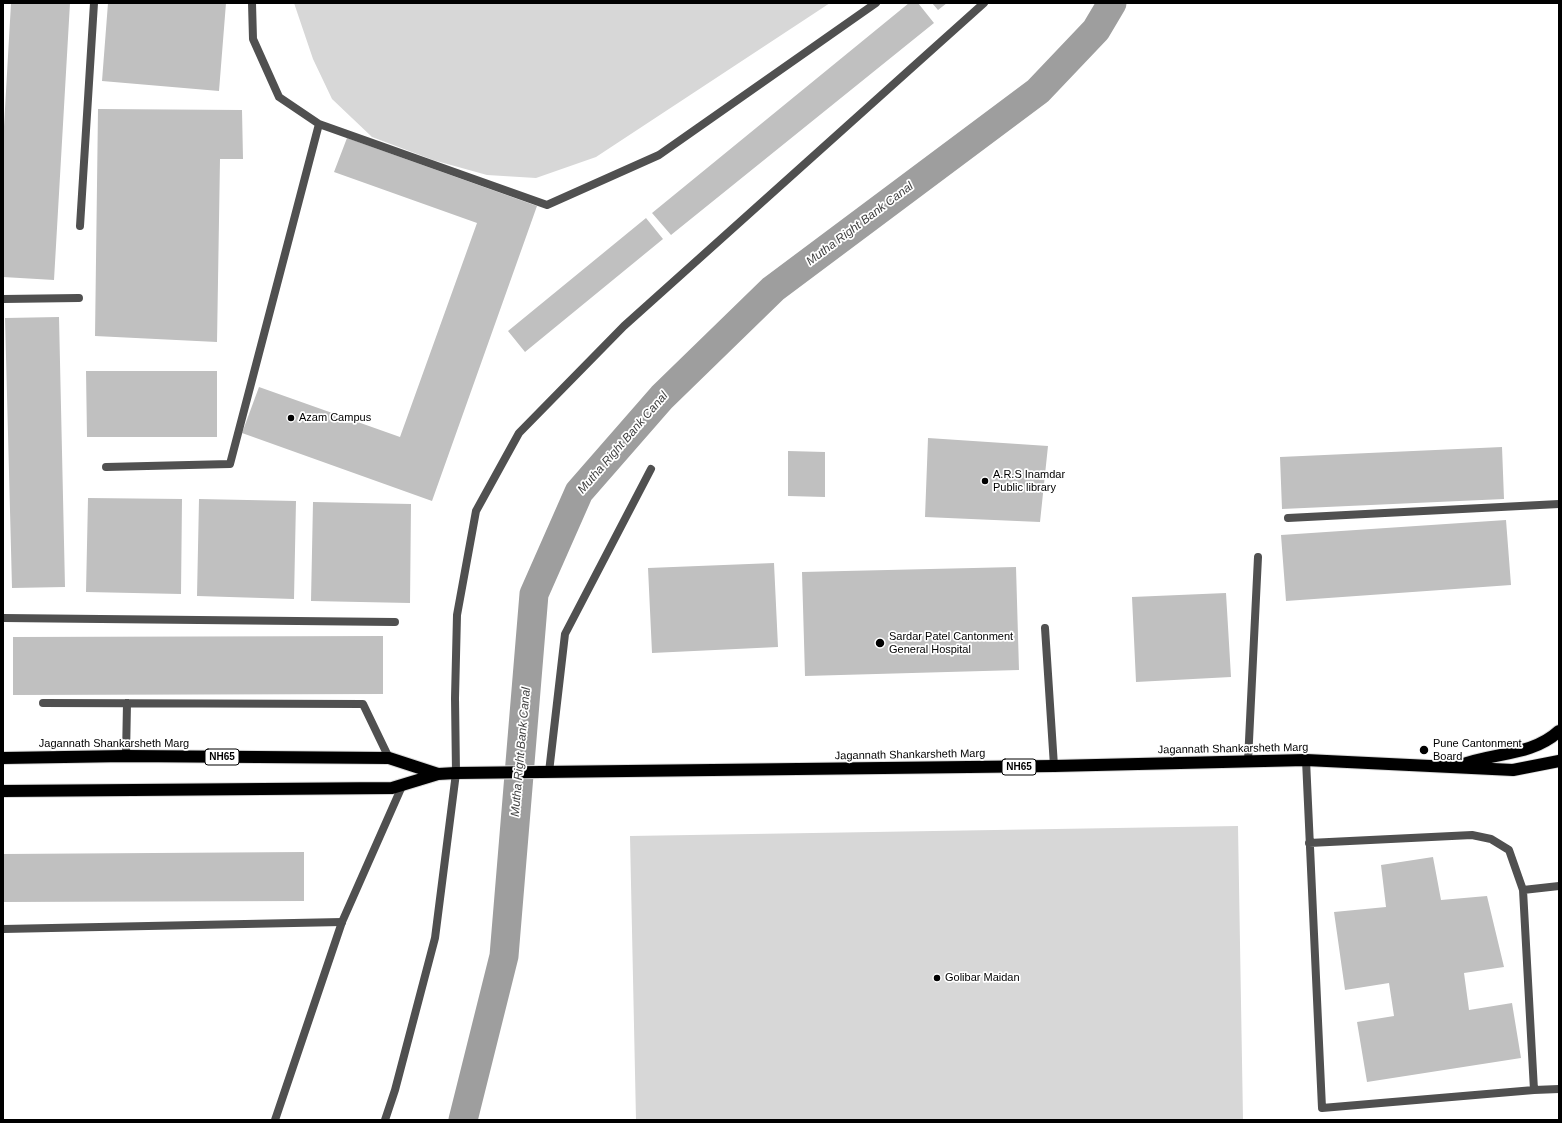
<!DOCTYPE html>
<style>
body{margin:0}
#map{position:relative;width:1562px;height:1123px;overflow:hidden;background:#fff;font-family:Arial,sans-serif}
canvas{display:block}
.frame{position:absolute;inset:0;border:4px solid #000;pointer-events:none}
</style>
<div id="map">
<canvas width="1562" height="1123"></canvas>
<div class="frame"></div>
</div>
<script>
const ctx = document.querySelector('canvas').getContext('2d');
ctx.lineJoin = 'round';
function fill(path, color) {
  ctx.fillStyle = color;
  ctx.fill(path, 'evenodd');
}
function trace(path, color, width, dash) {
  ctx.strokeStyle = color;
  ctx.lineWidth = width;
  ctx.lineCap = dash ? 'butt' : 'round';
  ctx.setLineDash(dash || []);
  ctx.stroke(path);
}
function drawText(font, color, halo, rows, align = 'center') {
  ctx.font = font + ' Arial,sans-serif';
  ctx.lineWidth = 3.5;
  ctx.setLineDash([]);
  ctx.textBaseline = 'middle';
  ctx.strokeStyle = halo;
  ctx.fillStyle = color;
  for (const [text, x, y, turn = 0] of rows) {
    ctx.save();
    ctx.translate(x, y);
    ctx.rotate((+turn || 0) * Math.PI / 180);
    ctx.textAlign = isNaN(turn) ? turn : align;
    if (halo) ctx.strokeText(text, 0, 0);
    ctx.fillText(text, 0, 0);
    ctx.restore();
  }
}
fill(new Path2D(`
 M294,3H830L596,157L536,178L487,175L433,160L372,137L332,99L313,59Z
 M1238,826L1243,1120H636L630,836Z`), '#d7d7d7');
trace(new Path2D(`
 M463,1120L504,956L534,594L579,492L662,397L773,289L1038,91L1096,30L1112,3`), '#9e9e9e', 29);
fill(new Path2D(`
 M11,3H70L54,280L3,277V144Z
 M108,3H226L219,91L102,81Z
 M909,3H918L934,23L671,235L652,213Z
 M932,3H947L938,10Z
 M98,109L242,110L243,159H220L217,342L95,336Z
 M347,138L537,206L432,501L242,433L259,387L400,437L477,223L334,172Z
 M646,218L663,239L525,352L508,331Z
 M59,317L65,587L12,588L5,318Z
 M86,371H217V437H87Z
 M928,438L1048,446L1040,522L925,517Z
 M1502,447L1504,499L1282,509L1280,457Z
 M788,451L825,452V497L788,496Z
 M88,498L182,499L181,594L86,592Z
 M199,499L296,501L294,599L197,596Z
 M313,502L411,504L410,603L311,601Z
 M1506,520L1511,585L1286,601L1281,535Z
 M774,563L778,647L652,653L648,568Z
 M1016,567L1019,670L805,676L802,572Z
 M1226,593L1231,677L1136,682L1132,597Z
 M383,636V694L13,695V637Z
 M304,852V901L3,902V854Z
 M1433,857L1441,900L1487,896L1504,967L1464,973L1469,1010L1512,1003L1521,1058L1367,1082L1357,1022L1394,1016L1389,983L1345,990L1334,912L1386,907L1381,865Z`), '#c0c0c0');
const highway = new Path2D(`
 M3,758L126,756L389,758L438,774
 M1458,766C1491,752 1531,757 1559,731
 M3,791L392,788L438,774L456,773L1054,766L1306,760L1513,770L1559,761`);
trace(highway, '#dbdbdb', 14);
trace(new Path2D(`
 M252,3L253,39L279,97L319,124L547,205L659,155L876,3
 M80,226L94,3
 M3,299L79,298
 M106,467L230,464L319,124
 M1288,518L1559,504
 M1045,628L1054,766
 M43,703L363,704L389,758
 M126,756L127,703
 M1306,760L1322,1108L1534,1090
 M549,772L565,634L651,469
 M456,773L455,698L457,615L476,511L519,433L624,326L984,3
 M1309,843L1472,835L1491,839L1509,850L1523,890
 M1559,886L1523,890L1534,1090L1559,1089
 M3,929L342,922`), '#505050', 8);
trace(new Path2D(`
 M3,618L395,622
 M1248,761L1258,557
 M275,1120L342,922L403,784
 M385,1120L395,1090L435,938L456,773`), '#505050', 8);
trace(highway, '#000', 12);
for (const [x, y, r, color] of [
 [291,418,4,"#000"],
 [985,481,4,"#000"],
 [880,643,5,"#000"],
 [1424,750,5,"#000"],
 [937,978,4,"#000"]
]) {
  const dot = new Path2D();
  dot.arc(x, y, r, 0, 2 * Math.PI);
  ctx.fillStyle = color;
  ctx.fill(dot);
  trace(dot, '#fff', 1.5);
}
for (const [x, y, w] of [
 [222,757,34],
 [1019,767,34]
]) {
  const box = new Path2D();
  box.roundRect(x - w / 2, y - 8, w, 16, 3);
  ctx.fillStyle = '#fff';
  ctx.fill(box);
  trace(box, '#000', 1);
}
drawText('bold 10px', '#000', null, [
 ["NH65",222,757],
 ["NH65",1019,767]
]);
drawText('11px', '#000', '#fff', [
 ["Azam Campus",299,418],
 ["A.R.S Inamdar",993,475],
 ["Public library",993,488],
 ["Sardar Patel Cantonment",889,637],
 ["General Hospital",889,650],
 ["Pune Cantonment",1433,744],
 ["Board",1433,757],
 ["Golibar Maidan",945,978]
], 'left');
drawText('11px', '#000', '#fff', [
 ["Jagannath Shankarsheth Marg",114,744],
 ["Jagannath Shankarsheth Marg",1233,749,-1],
 ["Jagannath Shankarsheth Marg",910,755,-1]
]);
drawText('italic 12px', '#3f3f3f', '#fff', [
 ["Mutha Right Bank Canal",860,224,-37],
 ["Mutha Right Bank Canal",623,443,-49],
 ["Mutha Right Bank Canal",521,752,-85]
]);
</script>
